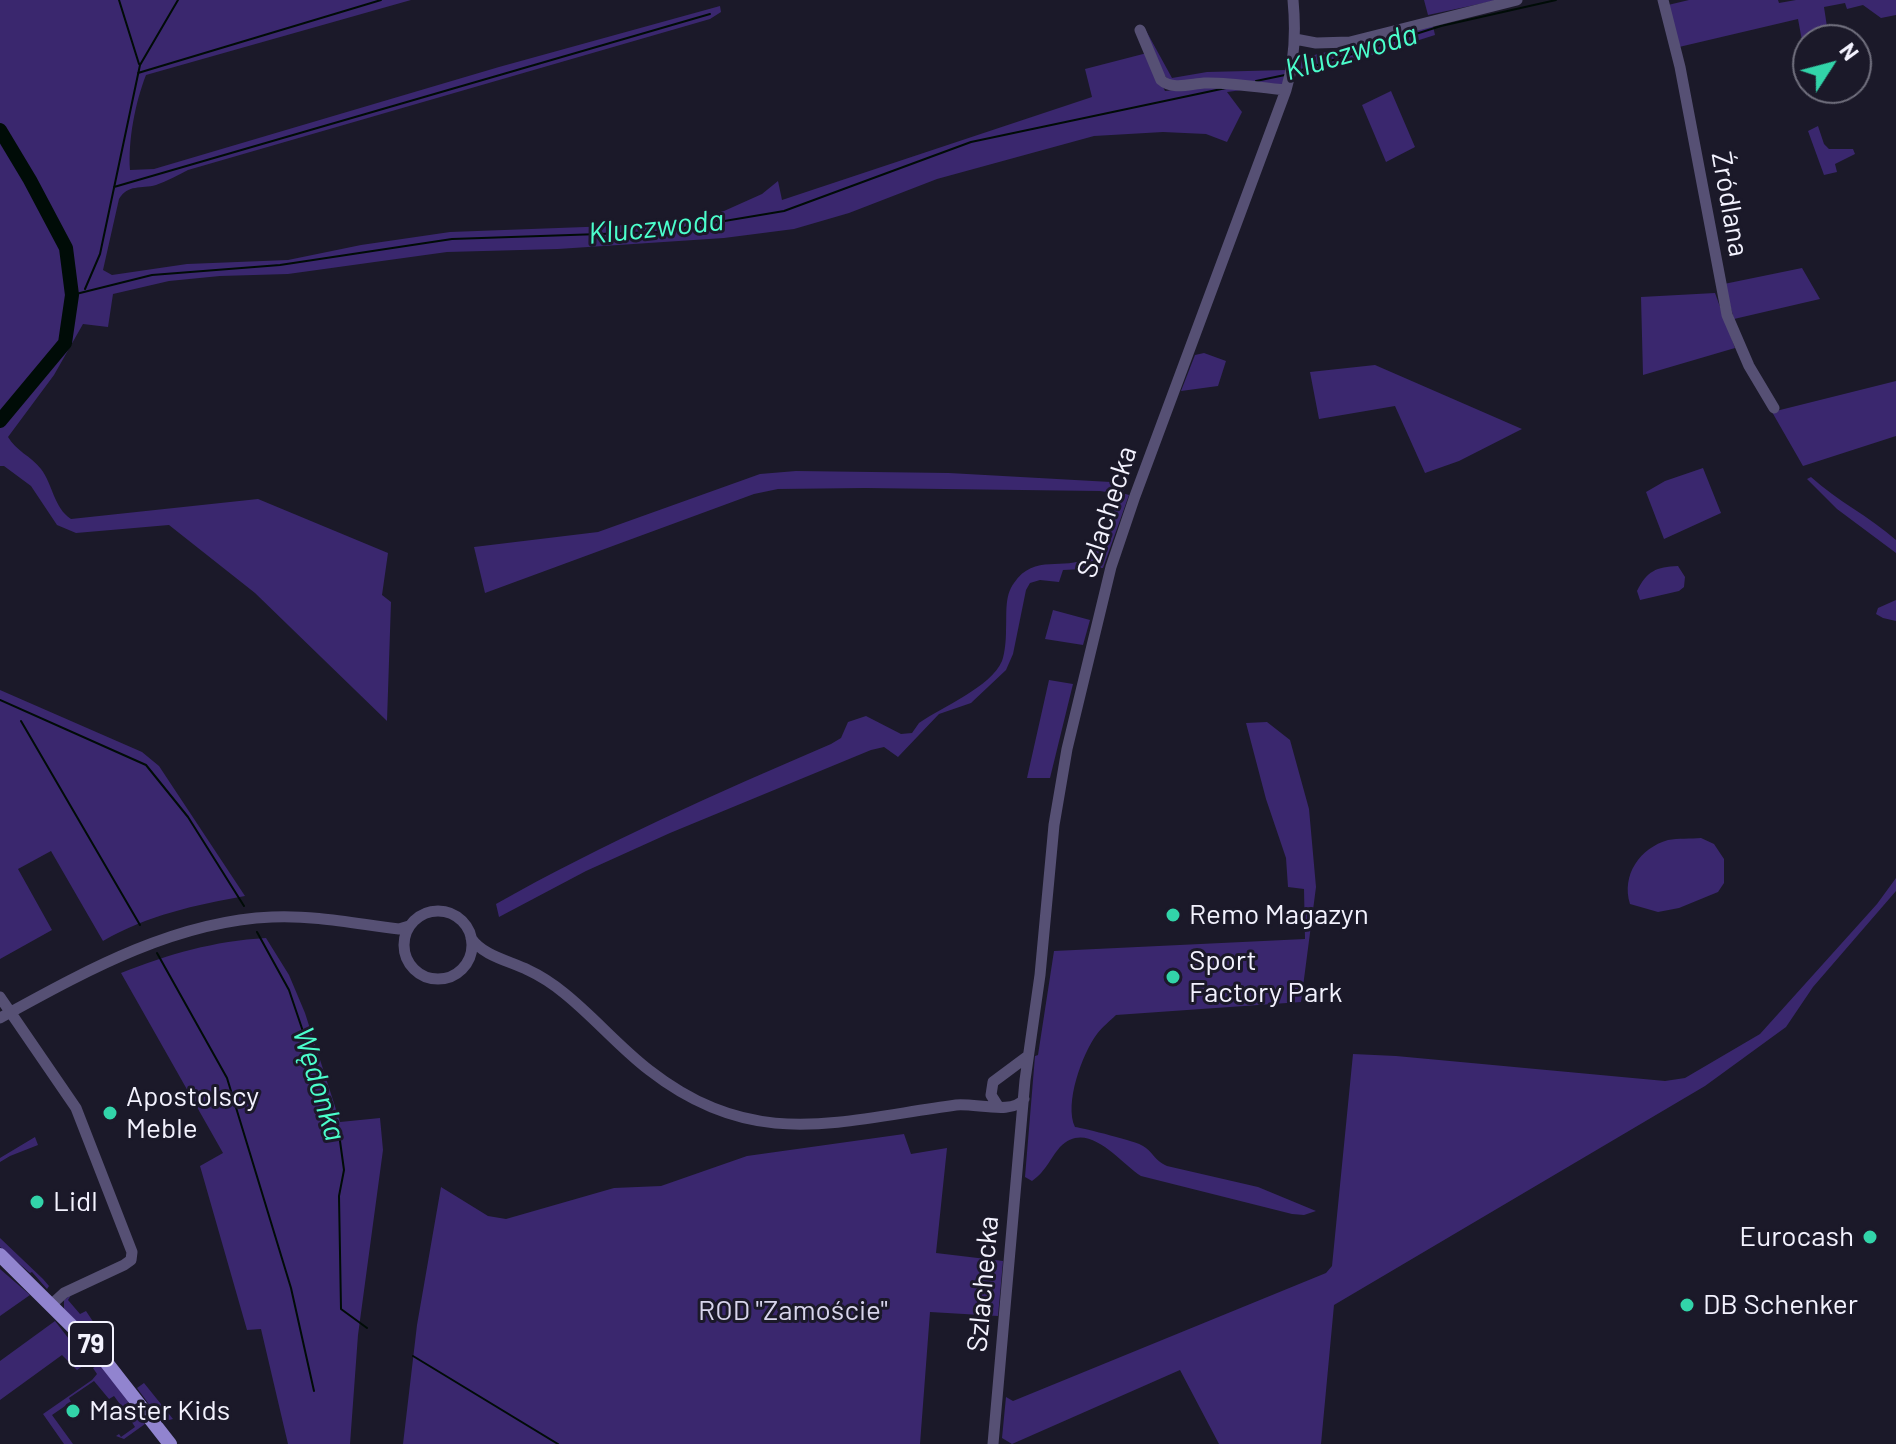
<!DOCTYPE html>
<meta charset="utf-8">
<style>
body{margin:0}
#map{position:relative;width:1896px;height:1444px;overflow:hidden;background:#1b1929;font-family:Barlow,sans-serif}
canvas{display:block}
.north{position:absolute;left:1792px;top:24px;width:80px;height:80px;box-sizing:border-box;background:#1b1929;border:2px solid #71707e;border-radius:50%;rotate:54deg;font-size:22px;font-weight:700;line-height:32px;text-align:center;color:#f3f2fe}
.north::after{content:'';display:block;margin:auto;width:28px;height:36px;background:#32d4a9;clip-path:polygon(50% 0,100% 100%,50% 72%,0 100%)}
</style>
<div id="map">
<canvas width="1896" height="1444"></canvas>
<div class="north">N</div>
</div>
<script>
const ctx = document.querySelector('canvas').getContext('2d');
ctx.lineJoin = 'round';
function fill(path, color) {
  ctx.fillStyle = color;
  ctx.fill(path, 'evenodd');
}
function trace(path, color, width, dash) {
  ctx.strokeStyle = color;
  ctx.lineWidth = width;
  ctx.lineCap = dash ? 'butt' : 'round';
  ctx.setLineDash(dash || []);
  ctx.stroke(path);
}
function drawText(font, color, halo, rows, align = 'center') {
  ctx.font = font + ' Barlow,sans-serif';
  ctx.lineWidth = 6;
  ctx.setLineDash([]);
  ctx.textBaseline = 'middle';
  ctx.strokeStyle = halo;
  ctx.fillStyle = color;
  for (const [text, x, y, turn = 0] of rows) {
    ctx.save();
    ctx.translate(x, y);
    ctx.rotate((+turn || 0) * Math.PI / 180);
    ctx.textAlign = isNaN(turn) ? turn : align;
    if (halo) ctx.strokeText(text, 0, 0);
    ctx.fillText(text, 0, 0);
    ctx.restore();
  }
}
fill(new Path2D(`
 M0,0H411L146,75C135,103 128,141 130,170L154,169L499,67L720,6L721,12L710,19L188,170C178,175 167,181 156,185C141,189 128,184 119,199L103,270L112,275L187,264L288,260L361,245L450,232L612,226L696,219L724,211L762,194L778,181L782,200L1092,97L1085,69L1147,53L1165,91L1215,86L1242,90L1227,92L1242,112L1227,142L1206,134L1163,132L1094,136L937,179L849,213L794,229L724,238L558,249L447,252L288,274L220,276L169,281L113,294L108,327L83,324L54,375L8,437C16,451 31,456 41,469C53,485 54,508 71,519L258,499L388,553L382,595L391,602L387,721L255,593L169,525L76,533L57,525L31,486L4,466H0Z
 M1424,0H1498L1428,15Z
 M1689,0H1778L1779,3L1796,0H1896V15L1881,18L1863,5L1847,9L1845,3L1824,7L1829,40H1808V73L1798,19L1679,47L1668,5Z
 M1433,26L1435,35L1299,78L1302,58Z
 M1144,27L1172,78L1207,72L1287,70L1282,86L1171,82L1163,74Z
 M1391,91L1415,147L1386,162L1362,105Z
 M1818,126L1824,144L1829,149H1853L1855,154L1835,164L1837,172L1824,175L1808,131Z
 M1802,268L1820,299L1734,319L1724,284Z
 M1715,293L1735,348L1643,375L1641,297Z
 M1204,353L1226,361L1218,386L1181,391L1195,355Z
 M1375,365L1522,429L1459,461L1425,473L1395,406L1319,419L1310,372Z
 M1896,381V436L1803,466L1772,412Z
 M1703,468L1721,513L1664,539L1646,492L1665,481Z
 M796,471L949,473L1129,483L1122,493L1129,495L1103,568L1063,570L1059,582L1040,580L1030,583L1026,590L1013,654L1006,670L971,703L939,714L898,757L884,747L871,750L670,833L586,871L499,917L496,904C604,843 717,793 831,744L841,738L848,722L866,716L901,734L912,733L919,723C942,707 991,687 1002,661C1005,653 1006,639 1006,631C1007,615 1004,596 1014,583C1034,553 1065,571 1087,558C1102,549 1114,510 1121,494L1100,491L865,488L778,489L754,494L485,593L474,547L598,532L760,474Z
 M1811,477C1837,501 1869,516 1896,540V553L1837,509L1807,479Z
 M1678,566L1685,577L1684,587L1679,591L1640,600L1637,591C1647,571 1656,567 1678,566Z
 M1896,600V621L1883,618L1876,614L1878,608Z
 M1053,610L1090,620L1083,645L1045,639Z
 M1049,680L1073,684L1050,778H1027Z
 M0,690L142,752L159,766L245,896C195,905 148,915 103,941L51,851L18,869L52,930L0,959Z
 M1267,722L1290,740L1309,809L1316,887L1301,1002L1116,1015C1110,1021 1102,1027 1097,1034C1082,1054 1064,1104 1075,1127C1083,1128 1139,1142 1143,1146C1154,1153 1153,1159 1167,1166L1258,1187L1316,1211L1304,1215L1292,1214L1141,1176C1120,1163 1088,1118 1060,1147C1049,1160 1047,1170 1032,1181L1025,1177L1035,1056L1038,1055L1054,951L1305,939L1304,889L1288,887L1286,858L1266,799L1246,723Z
 M1701,838L1714,844L1724,859V883L1718,892L1679,908L1658,912L1630,904C1621,875 1640,848 1668,840C1678,838 1691,839 1701,838Z
 M1896,878V891L1813,987L1786,1027L1705,1086L1334,1305L1321,1444H1219L1180,1370L1012,1444L1002,1438L1006,1397L1013,1401L1326,1273L1332,1266L1353,1054L1396,1056L1665,1081L1685,1078L1760,1034L1877,904Z
 M266,938L289,975L305,1013L340,1122L380,1118L383,1150L358,1335L350,1444H288L261,1329L247,1330L200,1166L223,1153L121,973C169,954 214,941 266,938Z
 M904,1134L911,1154L947,1148L936,1253L1003,1261L998,1316L930,1312L920,1444H403L417,1325L441,1187L488,1216L506,1219L614,1188L661,1186L747,1156Z
 M35,1137L38,1145L10,1156L0,1162V1158Z
 M0,1238L43,1279L49,1286L47,1289L32,1272L30,1273L0,1247Z
 M0,1269L30,1295L0,1316Z
 M71,1295L68,1300L80,1314L86,1311L102,1335L95,1340L64,1309V1300Z
 M55,1321L69,1339L71,1338L90,1353L93,1359L77,1370L62,1355L0,1400V1361Z
 M100,1364L130,1401L122,1407L114,1396L109,1399L94,1381L69,1398L71,1402L52,1415L73,1444H64L43,1414L92,1380L97,1374L93,1368Z
 M144,1383L173,1419L162,1422L137,1388Z
 M133,1405L145,1424L124,1439L116,1436L119,1434L121,1437L135,1427L124,1410Z`), '#3a276e');
trace(new Path2D(`
 M119,0L139,64
 M1295,72L1441,26L1556,0
 M138,73L381,0
 M1256,81L1285,75
 M114,187L710,14
 M85,289L100,254L140,65L178,0
 M72,295L152,275L280,265L452,239L659,232L784,211L971,142L1226,88
 M0,700L146,765L188,817L244,906
 M21,721L140,925
 M257,932L289,990L340,1141L344,1170L339,1196L341,1309L367,1328
 M157,953L227,1078L291,1288L314,1391
 M413,1356L558,1444`), '#000c07', 2);
trace(new Path2D(`
 M0,130L30,180L66,248L72,295L65,343L0,421`), '#000c07', 14);
trace(new Path2D(`
 M1663,0L1680,67L1727,315L1749,366L1774,408
 M1140,30L1161,80C1172,90 1190,84 1204,83C1230,82 1260,88 1286,90
 M1295,39L1316,43L1350,42L1517,0
 M404 945a34 34 0 1 1 68 0a34 34 0 1 1-68 0Z
 M471,938C483,956 510,961 528,970C541,976 553,984 564,993C594,1017 619,1047 649,1070C754,1152 837,1121 956,1105C976,1103 1013,1115 1024,1099
 M0,997L76,1108L132,1252L131,1260L124,1265L64,1293L52,1304
 M0,1018C84,972 174,921 272,917C314,915 357,924 399,929L409,926
 M998,1106L991,1095L993,1082L1028,1056
 M993,1444L1025,1080L1040,975L1054,825L1067,749L1111,567L1135,496L1286,90C1295,60 1296,31 1293,0`), '#565074', 11);
trace(new Path2D(`
 M0,1255L99,1353L170,1444`), '#9184cf', 14);
for (const [x, y, r, color] of [
 [1173,915,8,"#32d4a9"],
 [1173,977,8,"#32d4a9"],
 [110,1113,8,"#32d4a9"],
 [37,1202,8,"#32d4a9"],
 [1870,1237,8,"#32d4a9"],
 [1687,1305,8,"#32d4a9"],
 [73,1411,8,"#32d4a9"]
]) {
  const dot = new Path2D();
  dot.arc(x, y, r, 0, 2 * Math.PI);
  ctx.fillStyle = color;
  ctx.fill(dot);
  trace(dot, '#1b1929', 3);
}
for (const [x, y, w] of [
 [91,1344,44]
]) {
  const box = new Path2D();
  box.roundRect(x - w / 2, y - 22, w, 44, 6);
  ctx.fillStyle = '#1b1929';
  ctx.fill(box);
  trace(box, '#f3f2fe', 2);
}
drawText('bold 26px', '#f3f2fe', null, [
 ["79",91,1344]
]);
drawText('28px', '#f3f2fe', '#1b1929', [
 ["Źródlana",1730,204,80],
 ["Szlachecka",1107,512,-72],
 ["Szlachecka",983,1284,-85]
]);
drawText('28px', '#f3f2fe', '#1b1929', [
 ["Remo Magazyn",1189,915],
 ["Sport",1189,961],
 ["Factory Park",1189,993],
 ["Apostolscy",126,1097],
 ["Meble",126,1129],
 ["Lidl",53,1202],
 ["Eurocash",1854,1237,"right"],
 ["DB Schenker",1703,1305],
 ["Master Kids",89,1411]
], 'left');
drawText('28px', '#d8d5ec', '#1b1929', [
 ["ROD \"Zamoście\"",793,1311]
]);
drawText('italic 30px', '#4bfecc', '#1b1929', [
 ["Kluczwoda",1351,52,-16],
 ["Kluczwoda",656,227,-6],
 ["Wędonka",319,1084,73]
]);
</script>
